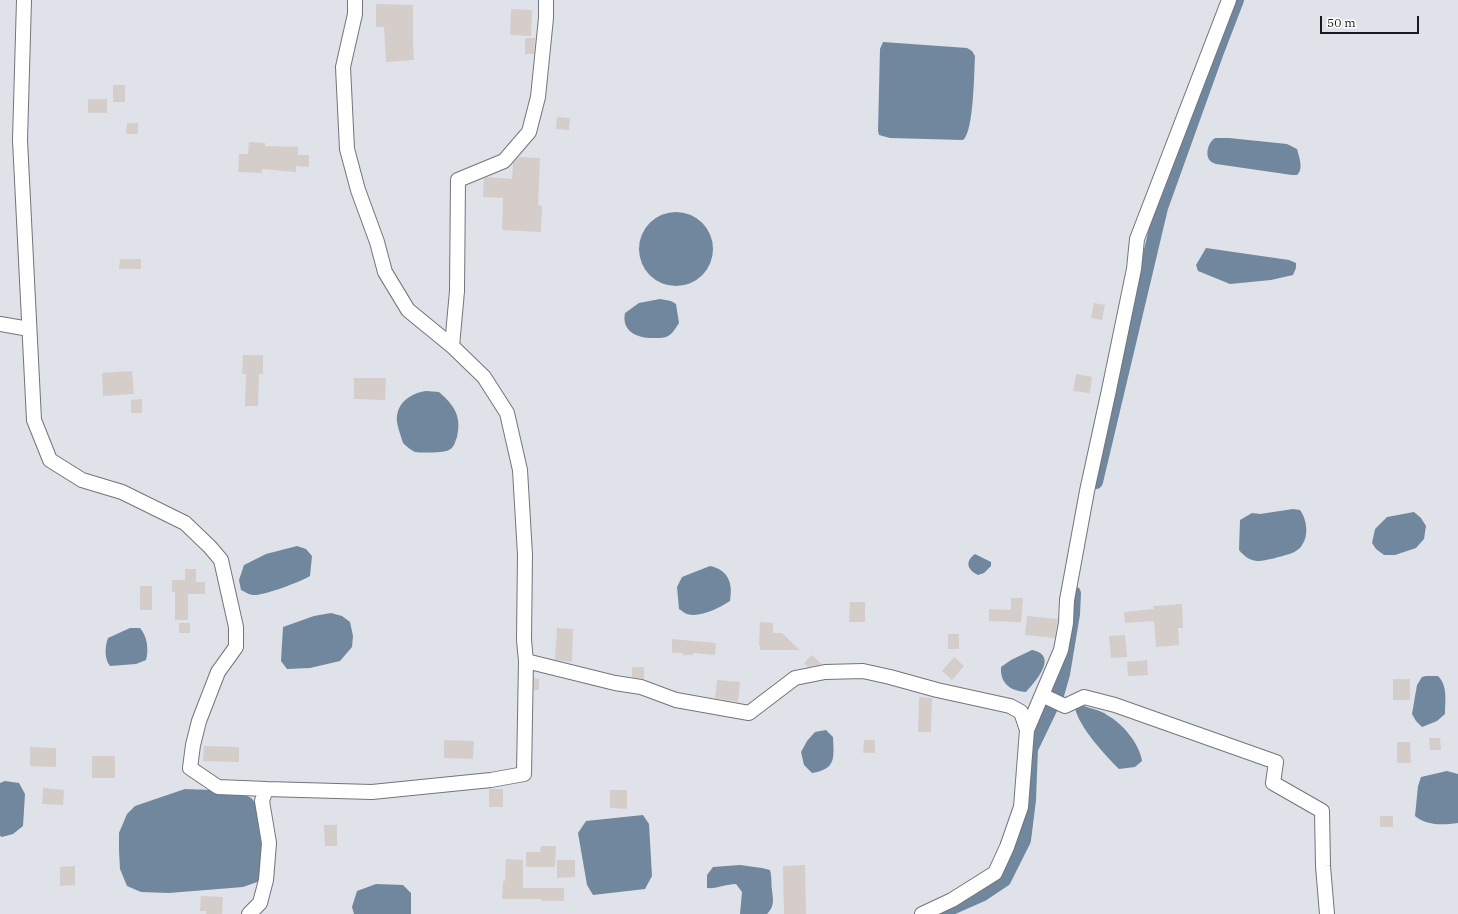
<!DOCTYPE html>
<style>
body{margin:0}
#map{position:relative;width:1458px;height:914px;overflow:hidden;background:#dfe2e9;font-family:"IBM Plex Serif",serif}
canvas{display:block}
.scale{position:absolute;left:1320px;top:16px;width:99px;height:18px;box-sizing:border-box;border:2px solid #191a1c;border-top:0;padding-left:5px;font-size:12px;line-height:14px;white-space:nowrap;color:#191a1c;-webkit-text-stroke:3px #fff;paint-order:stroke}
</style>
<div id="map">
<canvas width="1458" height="914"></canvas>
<div class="scale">50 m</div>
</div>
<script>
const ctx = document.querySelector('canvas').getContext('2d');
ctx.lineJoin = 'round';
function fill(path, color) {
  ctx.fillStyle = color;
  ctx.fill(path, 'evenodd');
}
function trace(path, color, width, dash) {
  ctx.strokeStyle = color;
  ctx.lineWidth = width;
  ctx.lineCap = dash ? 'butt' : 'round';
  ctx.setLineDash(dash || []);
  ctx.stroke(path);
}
fill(new Path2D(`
 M883,42L967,48L972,51L975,56C974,71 974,132 963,140L890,138L879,135L878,131L880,49Z
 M1215,138H1229L1287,144L1297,149C1299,157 1304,169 1297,175H1292L1216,164C1213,163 1209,161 1208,157C1206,151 1209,142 1215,138Z
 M639 249a37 37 0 1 1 74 0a37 37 0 1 1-74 0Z
 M1206,248L1289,260L1296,263V268L1293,275L1271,280L1230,284L1198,271L1196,265Z
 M660,299L671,301L676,304L679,323C675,329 672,335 666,337C663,338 659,338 656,338C640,339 621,333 625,313L639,303Z
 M426,391L439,392C454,405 462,416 457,437C455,442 454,448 449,450C443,453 422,453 415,452C411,450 406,446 403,443C401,436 398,429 397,422C395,404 410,393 426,391Z
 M1293,509L1300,510C1307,519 1309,536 1302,545C1301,548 1295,552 1292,553C1287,555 1262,562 1257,561C1249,560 1244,556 1239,550L1240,520L1252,513L1260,514Z
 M1414,512L1421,518L1426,526L1424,539L1416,548L1395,555H1384L1376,549L1372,543L1375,529L1387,517Z
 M297,546L306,549L312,556L310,576C300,582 263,596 253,595C249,595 244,591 241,590L239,580L244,565L266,554Z
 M975,554L991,562V566L984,573L978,575C968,570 964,562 975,554Z
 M710,566C729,570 733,584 730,601C719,608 700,618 687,614C684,613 681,610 679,609L677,587L682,577Z
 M331,613L342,616L350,622L353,636L352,647L340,661L310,668L287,669L281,661L283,627L314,616Z
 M130,628H140C147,636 149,649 146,660L136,664L110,666C104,659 105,646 108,638Z
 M1032,650C1059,655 1036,681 1026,692C1011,691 1000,684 1001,667L1011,660Z
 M1426,676H1438C1448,686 1445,701 1445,714L1437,721L1422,727L1416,721L1412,714L1417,685L1422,677Z
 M1084,706C1091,709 1101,710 1107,715C1122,723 1140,744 1142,761L1135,767L1119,769C1105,755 1079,727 1075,708Z
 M826,730L833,737C834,759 836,769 812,773L804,765L801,752L807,741L815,732Z
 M1447,771L1458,774V823C1443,825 1427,826 1415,816L1418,786L1421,777Z
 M5,781L19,783L25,794L23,826L13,834L2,837L0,836V783Z
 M185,789C202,790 238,789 251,798C259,803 265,838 265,848C266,858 261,871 260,881L243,887L169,893L141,892L127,886L120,869L119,851V833L127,814L135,806Z
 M643,815L649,824L652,876L645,889L593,895L587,885L578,833L586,821Z
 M740,865L762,868L770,870C772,877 771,883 772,890C773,899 775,906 767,914H740L742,892L736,884C726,884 717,889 707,888V875L713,867Z
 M376,884L403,885L411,893V914H354L352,907L357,891Z`), '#71879d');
trace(new Path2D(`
 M1096,482L1161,208L1217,52L1237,0
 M938,914L983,894L1004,880L1024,840L1029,800L1031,749L1057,695L1063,674L1073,614L1074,593`), '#71879d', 14);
fill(new Path2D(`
 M376,4L413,5V42L414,60L386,62L384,27H376Z
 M511,9L532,10L531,36L510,35Z
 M525,38H535L534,54H525Z
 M113,85H125V102H113Z
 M88,99H107V113H88Z
 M557,117L570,118L569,130L556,129Z
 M127,123H138V134H126Z
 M249,142L265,143V146L298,147V155H309V167L296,166V172L262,169V173L238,172L239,154H248Z
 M519,157L540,158L538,205L542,206L541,232L502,230L503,198L483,197L484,178L488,177L512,179L513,163Z
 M120,259H141V269H119Z
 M1094,303L1105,305L1102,320L1091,318Z
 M243,355H263V374H259L258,406H245L246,374H242Z
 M132,371L134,394L103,396L102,373Z
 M1076,374L1092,377L1090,393L1073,391Z
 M354,378H386L385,400L354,399Z
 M142,399V413H131V400Z
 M185,569H196V582H205V594H188V620H175V592H172V580H185Z
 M140,586H152V610H140Z
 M1011,598H1023L1021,622L989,621V609L1011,610Z
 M850,602H865V622H849Z
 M1182,604L1183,628H1178L1179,645L1156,647L1154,621L1125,623L1124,612L1154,609L1153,606Z
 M1027,616L1058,619L1055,638L1025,635Z
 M760,622L773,623V633H782L800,650H760V646H759Z
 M179,623H190V633H179Z
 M557,628L573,629L572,662L555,660Z
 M948,634H959V649H948Z
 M1125,635L1127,657L1111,658L1109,636Z
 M672,639L716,643L715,655L693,653V655H683V653H672Z
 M812,655L822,664L808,667L804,663Z
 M954,657L964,666L952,680L942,671Z
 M1147,660L1148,675L1128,676L1127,662Z
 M632,667H644V679L632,677Z
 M534,678L539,679V690H534Z
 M1393,679H1410V700H1393Z
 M717,680L740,682L738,702L715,698Z
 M919,697L932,698L931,732H918Z
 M1429,738H1440L1441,750H1430Z
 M444,740L474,741L473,759L444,758Z
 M864,740H875V753H863Z
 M1397,742H1410L1411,763H1397Z
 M204,746L239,747V762L203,761Z
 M30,747L56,748V767L30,766Z
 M92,756H115V778H92Z
 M43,788L64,790L63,805L42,804Z
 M489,789H503V807H489Z
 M610,790H627V809L610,808Z
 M1380,816H1393V827H1380Z
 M324,825H337V846H325Z
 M541,846H556L555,867H526V852H540Z
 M506,859L523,860V888H564V901H542V899H502L503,881H505Z
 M557,860H575V877L557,878Z
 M805,865L806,914H784L783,866Z
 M75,866V885L60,886V867Z
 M201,896L223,897L222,914H206V911H200Z`), '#d5cdca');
const minor = new Path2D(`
 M24,0L20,140L34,420L50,460L82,480L122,492L185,523L210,547L221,560L236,627V647L218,672L199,721L193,745L190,768L218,787L266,789
 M355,0V14L343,67L347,149L358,190L377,242L385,272L408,310L452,346L484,377L507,413L520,470L525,555L524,640L526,661L615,683L641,687L676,700L749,713L795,678L825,672L863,671L890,677L937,690L1010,706L1021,712L1027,730
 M0,324L29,329
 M452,346L457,291L458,180L504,161L529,132L538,97L546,18V0
 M1042,695L1065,706L1084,697L1115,705L1276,762L1273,783L1322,811L1323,866L1327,914
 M249,914L260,903L266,880L269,843L262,801L266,789L372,792L491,780L524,774L526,661
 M922,914L952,900L995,873L1007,847L1021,807L1027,730L1061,650L1066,623L1067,600L1087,491L1109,390L1134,269L1137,239L1229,0`);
trace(minor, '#72757b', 16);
trace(minor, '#fff', 14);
</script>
